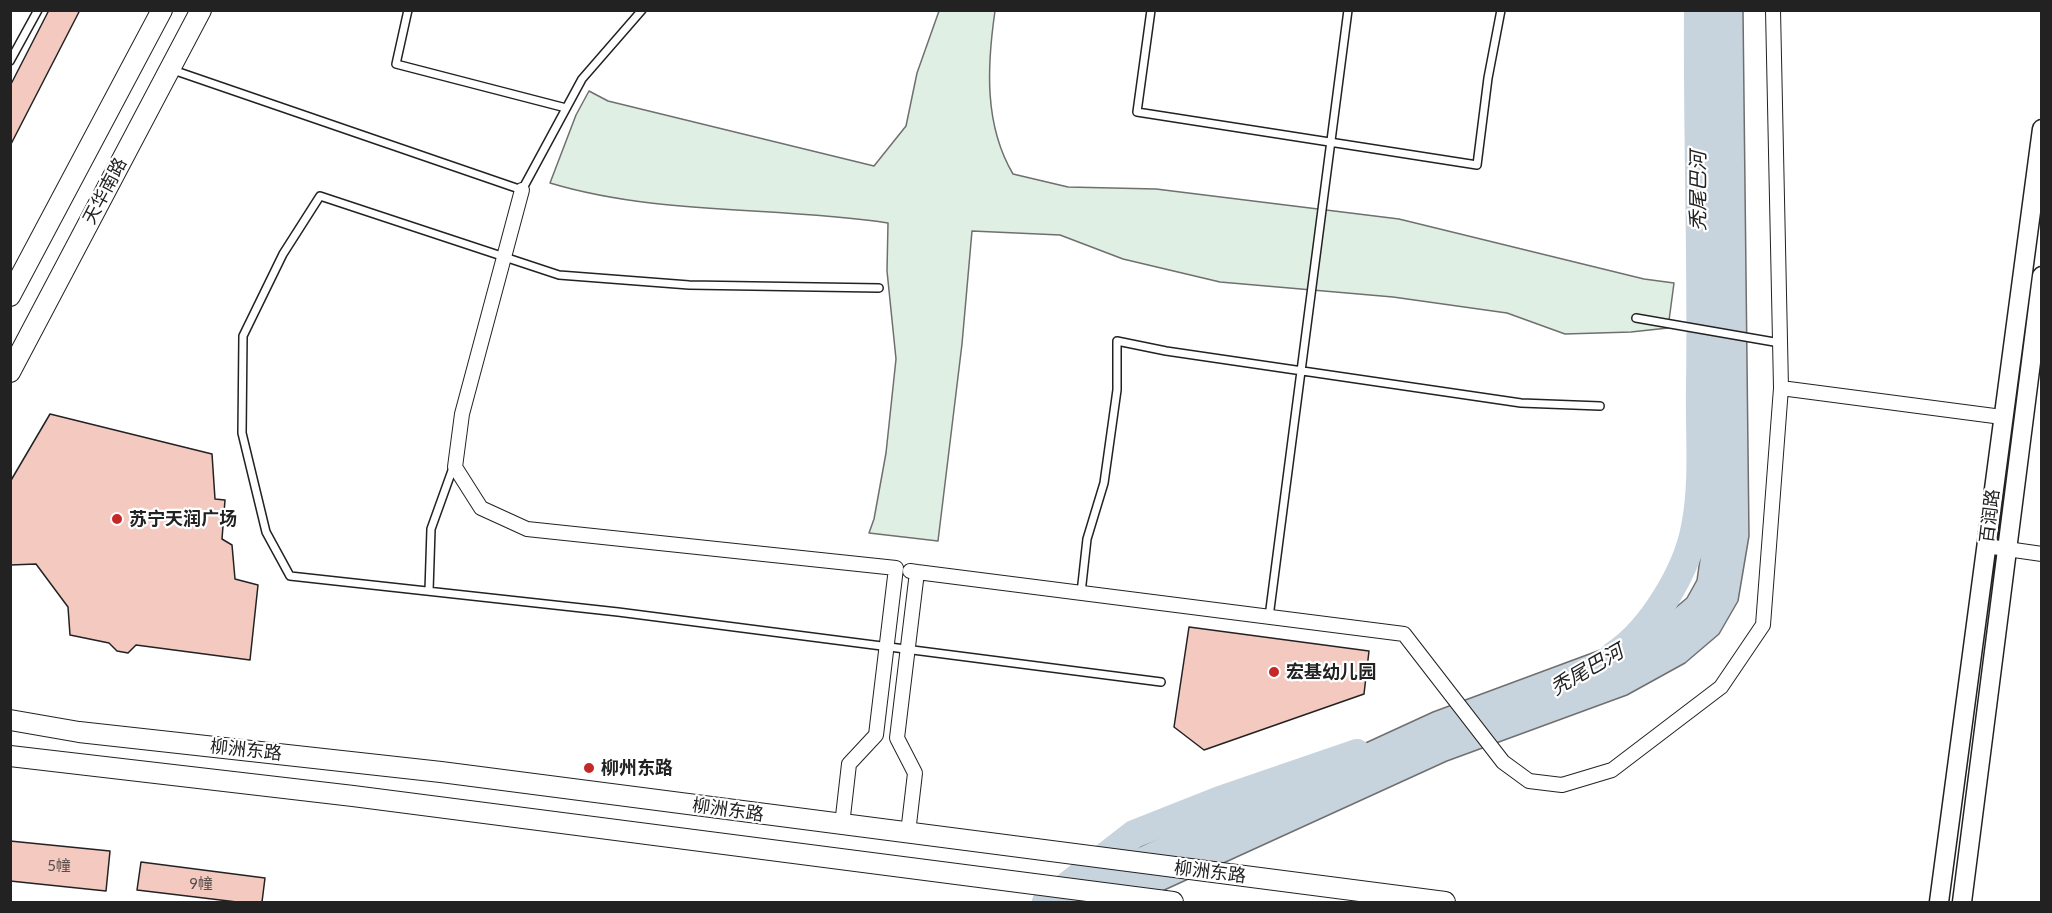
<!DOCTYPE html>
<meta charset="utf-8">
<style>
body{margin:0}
#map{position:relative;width:2052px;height:913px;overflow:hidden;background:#fff;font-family:Lato,sans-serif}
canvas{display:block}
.frame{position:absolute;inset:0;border:12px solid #222;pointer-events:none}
</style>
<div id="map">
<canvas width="2052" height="913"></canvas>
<div class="frame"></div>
</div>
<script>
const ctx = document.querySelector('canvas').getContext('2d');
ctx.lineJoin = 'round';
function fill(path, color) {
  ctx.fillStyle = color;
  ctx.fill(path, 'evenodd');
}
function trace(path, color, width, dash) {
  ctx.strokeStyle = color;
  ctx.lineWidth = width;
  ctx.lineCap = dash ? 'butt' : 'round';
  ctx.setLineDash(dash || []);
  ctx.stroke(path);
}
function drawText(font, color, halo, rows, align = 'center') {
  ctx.font = font + ' Lato,"Noto Sans SC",sans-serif';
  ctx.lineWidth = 4.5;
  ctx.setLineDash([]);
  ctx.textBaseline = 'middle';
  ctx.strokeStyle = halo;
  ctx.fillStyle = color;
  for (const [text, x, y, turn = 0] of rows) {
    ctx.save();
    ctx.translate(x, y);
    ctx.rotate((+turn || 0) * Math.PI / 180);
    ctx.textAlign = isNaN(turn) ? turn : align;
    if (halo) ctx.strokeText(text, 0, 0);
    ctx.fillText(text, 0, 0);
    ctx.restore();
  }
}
const green = new Path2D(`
 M939,11H995C987,66 984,125 1013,174L1068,187L1156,189L1399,219L1644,279L1674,283L1668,328L1631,332L1565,334L1507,313L1393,297L1220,282L1123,259L1060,235L972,231L962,344L938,541L869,533L874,519L886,453L896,359L887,271L888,223C776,206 660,216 550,183L576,115L589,91L608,101L874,166L906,126L917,73Z`);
fill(green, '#e0efe3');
trace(green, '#6f6f6f', 1.5);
const water = new Path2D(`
 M1699,11H1743L1749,536L1738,601L1719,634L1685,663L1627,695L1447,761L1138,902H1049L1104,863L1433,712L1611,646L1662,619L1687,598L1697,580L1704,531Z`);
fill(water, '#c7d3dd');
trace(water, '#6f6f6f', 1.5);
trace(new Path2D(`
 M1614,655C1651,631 1687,571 1695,527C1704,482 1699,432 1700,387C1702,261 1697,136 1698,10
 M1046,902L1134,834L1220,800L1357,753`), '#c7d3dd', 28);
const building = new Path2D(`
 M49,10H80L10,146V86Z
 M50,414L212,454L215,499L225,500L222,539L232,545L235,579L258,585L250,660L136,645L128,653L117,651L109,643L70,635L68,607L36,564L10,565V482Z
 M1189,627L1369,651L1364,694L1204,750L1174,727Z
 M10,841L110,851L106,891L10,881Z
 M141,862L265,878L262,902H237L137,890Z`);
fill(building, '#f3c9c0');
trace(building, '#222', 1.5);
const service = new Path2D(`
 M408,10L396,64L566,108
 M1151,10L1137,112L1477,165L1488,78L1501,10
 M10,61L38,10
 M173,70L522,190L582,79L642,10
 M879,288L689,285L559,275L320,196L283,254L243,336L242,433L266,532L290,576L618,612L1161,682
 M1636,318L1780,343
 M429,591L431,529L454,465
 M1081,593L1087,539L1104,483L1117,390V341L1166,351L1521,403L1600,406
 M1269,617L1348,10`);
const minor = new Path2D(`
 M1773,10L1781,388
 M522,190L462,414L455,467L481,508L527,529L896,568L876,735L849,764L842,825
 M1986,546L2042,554
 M917,572L1404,634L1503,762L1529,781L1562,785L1612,770L1721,687L1763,625L1781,388L2002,417
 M908,833L915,773L897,738L917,572L910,571`);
const tertiary = new Path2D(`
 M1939,902L2042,129
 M1962,902L2042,276`);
const secondary = new Path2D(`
 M10,296L162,10
 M10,372L201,10
 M10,720L79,732L441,772L1445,902
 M10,756L353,796L1173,902`);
trace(service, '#222', 10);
trace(minor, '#222', 16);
trace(tertiary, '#222', 21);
trace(secondary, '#222', 22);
trace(service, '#fff', 7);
trace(minor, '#fff', 14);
trace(tertiary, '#fff', 18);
trace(secondary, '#fff', 20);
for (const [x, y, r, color] of [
 [117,519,6,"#c62828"],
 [1274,672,6,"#c62828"],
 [589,768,6,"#c62828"]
]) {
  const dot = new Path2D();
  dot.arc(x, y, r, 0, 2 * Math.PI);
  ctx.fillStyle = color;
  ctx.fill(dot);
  trace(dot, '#fff', 2);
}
drawText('15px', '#564c4a', null, [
 ["5幢",59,866],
 ["9幢",201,884]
]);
drawText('18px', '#222', '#fff', [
 ["天华南路",105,191,-62],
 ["百润路",1990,516,-83],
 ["柳洲东路",246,750,6],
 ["柳洲东路",728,810,8],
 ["柳洲东路",1210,872,7]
]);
drawText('bold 18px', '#222', '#fff', [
 ["苏宁天润广场",129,519],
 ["宏基幼儿园",1286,672],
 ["柳州东路",601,768]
], 'left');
drawText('italic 20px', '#222', '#fff', [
 ["秃尾巴河",1699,191,-90],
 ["秃尾巴河",1587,670,-30]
]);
</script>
